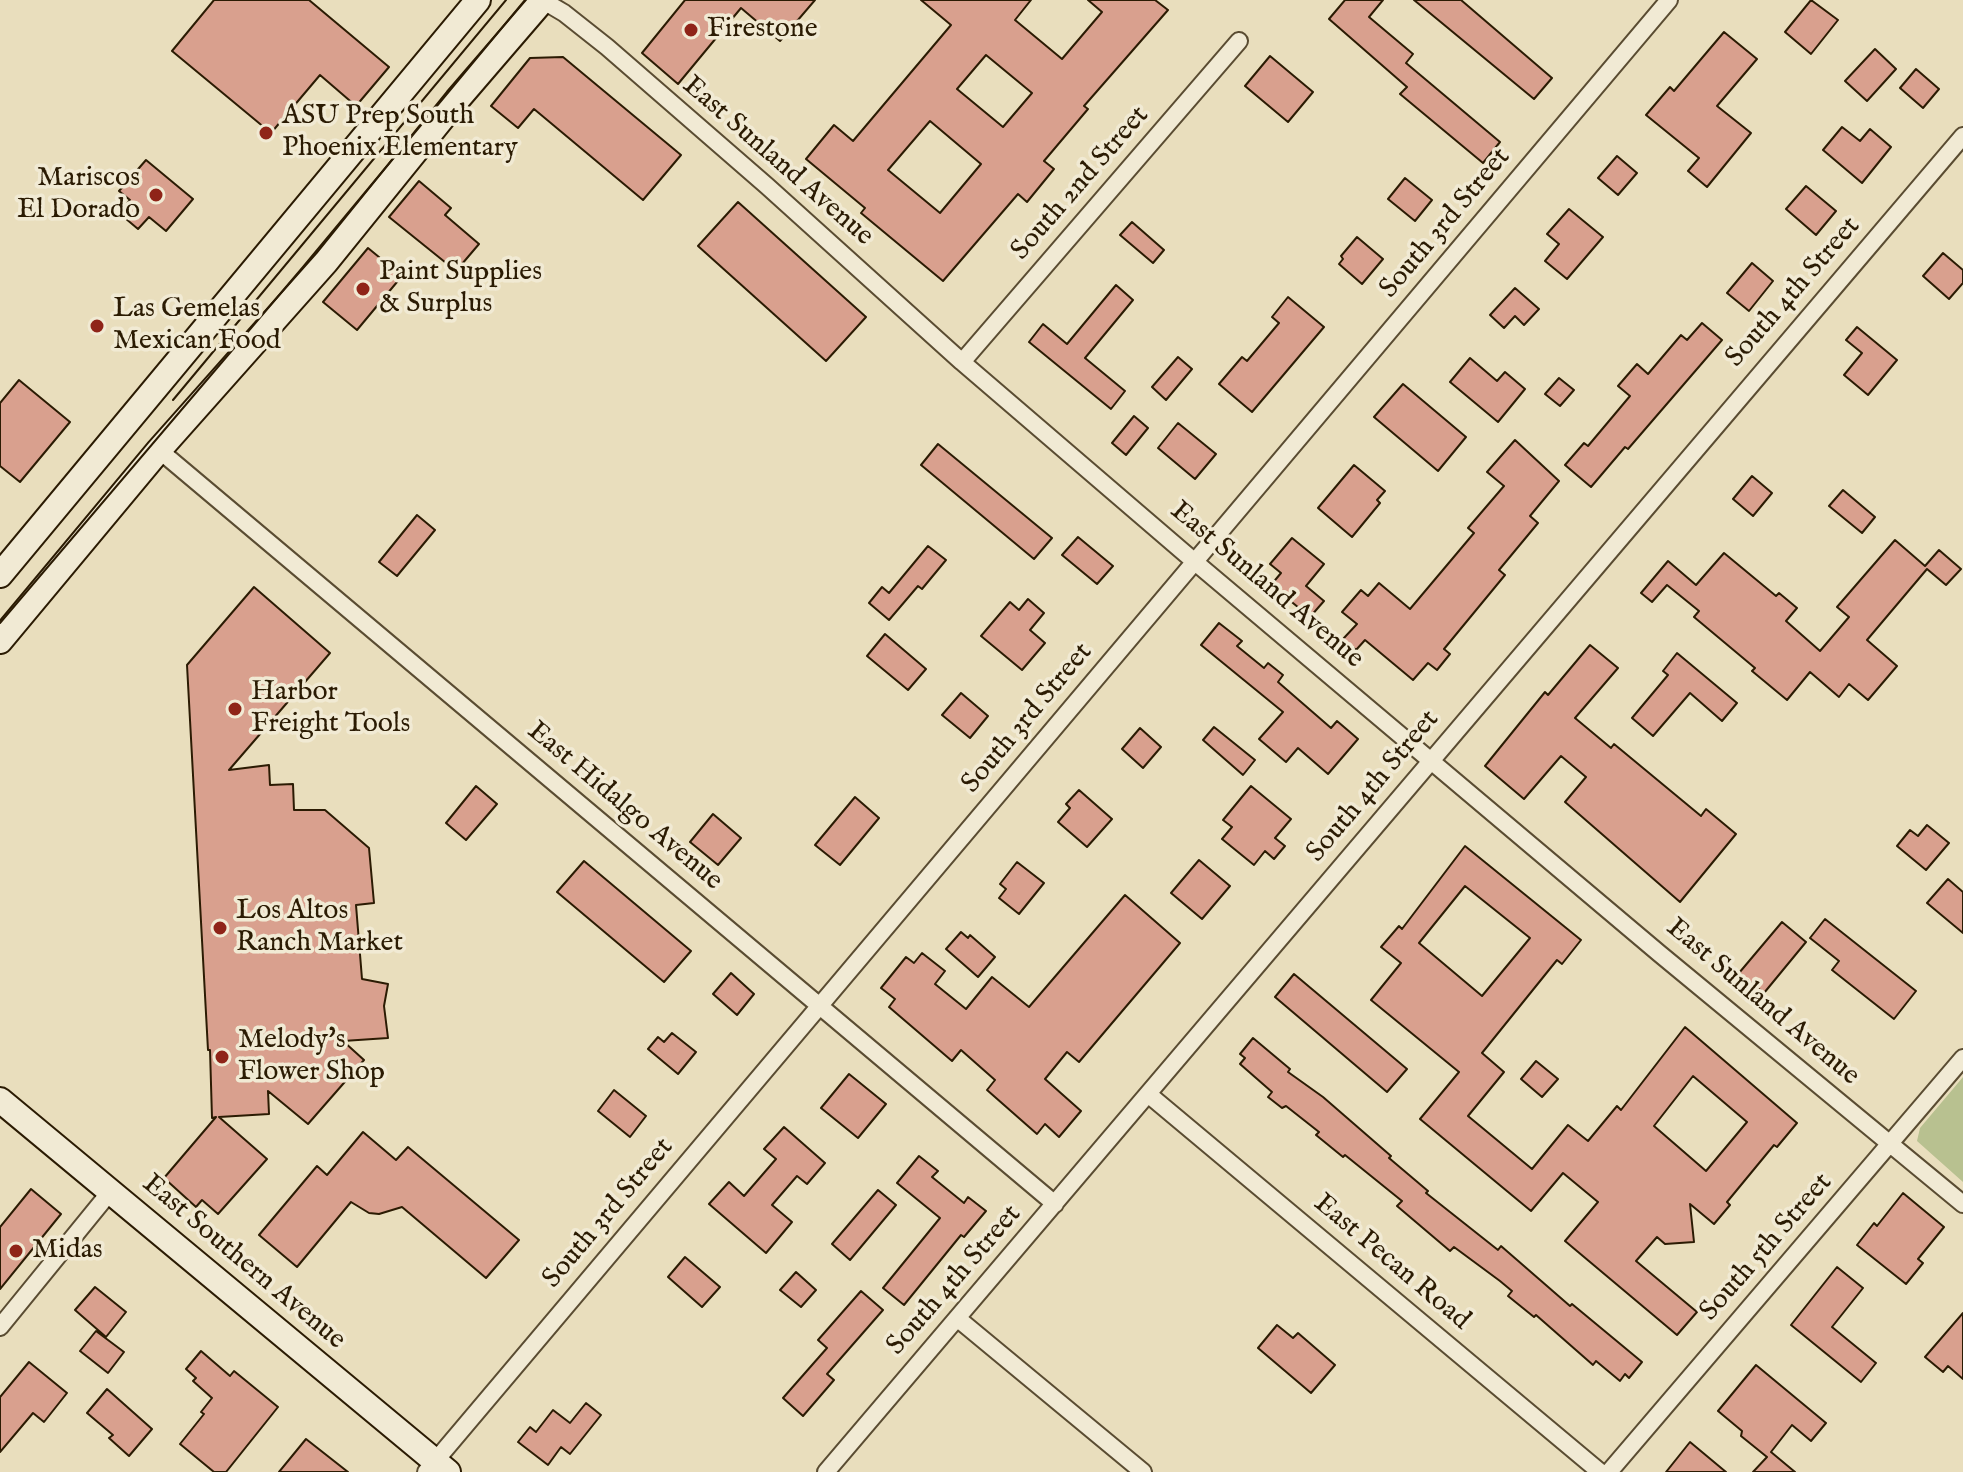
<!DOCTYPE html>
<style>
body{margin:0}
canvas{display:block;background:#e9debd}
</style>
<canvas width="1963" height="1472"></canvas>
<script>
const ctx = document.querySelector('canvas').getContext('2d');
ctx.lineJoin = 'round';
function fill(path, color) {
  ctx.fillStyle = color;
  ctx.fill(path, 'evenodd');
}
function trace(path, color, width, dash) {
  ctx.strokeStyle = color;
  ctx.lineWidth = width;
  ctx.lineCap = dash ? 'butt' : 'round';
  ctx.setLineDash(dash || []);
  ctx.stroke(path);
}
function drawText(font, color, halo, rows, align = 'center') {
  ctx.font = font + ' "IM FELL English",serif';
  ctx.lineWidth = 7;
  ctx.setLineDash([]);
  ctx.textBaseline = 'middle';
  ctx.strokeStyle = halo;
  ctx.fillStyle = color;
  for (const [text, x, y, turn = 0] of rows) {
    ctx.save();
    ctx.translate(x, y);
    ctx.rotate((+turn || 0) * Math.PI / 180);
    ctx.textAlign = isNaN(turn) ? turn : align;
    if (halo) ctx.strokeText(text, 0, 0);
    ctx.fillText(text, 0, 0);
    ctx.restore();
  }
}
fill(new Path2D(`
 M1963,1077V1182L1917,1141L1920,1128Z`), '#b8c190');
const building = new Path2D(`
 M214,0H309L389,67L356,106L320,75L271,133L172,51Z
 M685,0H815L780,41L741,8L678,84L642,53Z
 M921,0H1031L1015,20L1062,59L1102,12L1088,0H1155L1168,10L1084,106L1088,109L1044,161L1054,169L1027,202L1018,194L943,281L861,213L865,208L806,159L834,125L853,141L951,25ZM986,55L1032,93L1003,127L957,89ZM930,121L981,164L940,213L888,170Z
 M1345,0H1383L1369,17L1413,54L1406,63L1500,142L1483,163L1400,94L1407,87L1329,19Z
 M1414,0H1461L1552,78L1534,99Z
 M1811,0L1838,20L1811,54L1785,32Z
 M1724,32L1757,59L1717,106L1751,133L1707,187L1688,171L1699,158L1646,115L1670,87L1674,91Z
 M1875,49L1896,69L1867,101L1845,81Z
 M1270,56L1313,92L1288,122L1245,86Z
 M563,57L681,155L643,200L534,109L518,128L491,106L530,58Z
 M1916,69L1939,89L1923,108L1900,88Z
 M1842,127L1860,141L1870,129L1891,147L1862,183L1823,150Z
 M1617,156L1637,173L1618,195L1598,178Z
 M146,160L193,199L166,231L149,217L138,229L119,213L130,200L119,191Z
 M1405,178L1432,200L1415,221L1388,199Z
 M419,181L451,208L445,215L479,244L456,271L389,217Z
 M1806,186L1836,211L1816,235L1786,209Z
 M738,202L866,317L826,361L698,246Z
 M1569,209L1603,237L1567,279L1545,261L1559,244L1547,234Z
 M1132,222L1164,250L1153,263L1120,235Z
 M1357,237L1383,259L1362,284L1339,264L1343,259L1341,256Z
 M368,248L402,276L357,330L323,302Z
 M1943,253L1963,270V283L1949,299L1923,276Z
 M1752,263L1773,281L1749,311L1727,293Z
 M1116,285L1133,300L1085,358L1125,391L1111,409L1029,342L1043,324L1067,344Z
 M1515,288L1539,309L1524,325L1515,316L1504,328L1490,315Z
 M1288,297L1324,327L1252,412L1219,384L1242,357L1247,361L1279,323L1272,317Z
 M1702,323L1722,340L1628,449L1625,447L1591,487L1565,465L1584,443L1588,446L1630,396L1618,386L1637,364L1648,374L1681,335L1687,340Z
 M1857,327L1897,360L1868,395L1844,375L1862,353L1846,340Z
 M1178,357L1192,369L1166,400L1152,387Z
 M1470,358L1497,381L1505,372L1525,389L1498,422L1450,382Z
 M1559,378L1574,390L1560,406L1545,394Z
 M19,380L70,422L20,482L0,466V403Z
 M1403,384L1466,437L1438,471L1374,417Z
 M1134,416L1148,428L1126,455L1112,443Z
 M1178,423L1216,454L1195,479L1158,448Z
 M1515,440L1559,481L1530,516L1538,523L1499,570L1505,575L1444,649L1450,654L1437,670L1428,663L1413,680L1365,640L1356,650L1343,639L1357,624L1342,612L1361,590L1368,596L1379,583L1410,609L1474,533L1468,528L1504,486L1487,472Z
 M938,444L1052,538L1034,559L921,465Z
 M1354,465L1385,491L1377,500L1380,503L1352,537L1318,508Z
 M1752,476L1772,493L1753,516L1733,499Z
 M1843,490L1875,517L1862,533L1829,506Z
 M417,515L435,530L397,576L379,562Z
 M1078,537L1113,566L1097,584L1062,555Z
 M1292,538L1324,564L1306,586L1324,601L1310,617L1271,585L1281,573L1270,564Z
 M1895,540L1925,566L1939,550L1961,569L1946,585L1927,569L1867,640L1897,666L1868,700L1849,684L1839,697L1810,672L1787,700L1752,671L1755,668L1694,617L1699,611L1667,585L1652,602L1641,593L1668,561L1696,585L1724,553L1776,596L1779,593L1797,608L1786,621L1820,651L1849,617L1837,607Z
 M928,546L946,560L922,589L918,586L889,620L869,603L882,587L889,593Z
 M254,587L330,653L229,770L269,765L270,785L293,784L294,810H325L369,848L374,903L356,905L362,979L388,984L384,1006L388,1038L343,1041L364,1060L308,1124L268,1091L269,1114L219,1117L267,1159L218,1214L202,1200L196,1207L164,1178L216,1117L212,1118L210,1050H208L187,665Z
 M1028,599L1044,613L1030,630L1045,643L1022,670L981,636L1010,602L1019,610Z
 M1219,623L1242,641L1237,646L1264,668L1268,663L1283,675L1278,682L1331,728L1337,721L1358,739L1328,774L1298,748L1286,762L1259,739L1283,712L1201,645Z
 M885,634L926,669L908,690L867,656Z
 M1590,645L1618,668L1575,718L1611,748L1614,744L1701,816L1706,809L1736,834L1680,902L1565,802L1586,777L1561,756L1524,799L1485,766L1545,692L1548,695Z
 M1677,653L1737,703L1722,721L1690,693L1653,736L1632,718L1668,675L1663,671Z
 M961,693L988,716L970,738L942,715Z
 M1214,727L1255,760L1243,775L1203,740Z
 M1140,728L1161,747L1143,768L1122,749Z
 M476,786L497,804L466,840L446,823Z
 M1251,786L1291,819L1275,838L1285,846L1274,859L1265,851L1254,865L1222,839L1232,827L1223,820Z
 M1079,790L1112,819L1087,847L1058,822L1070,808L1066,804Z
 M855,797L879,818L840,865L815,845Z
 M713,814L741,838L718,865L690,842Z
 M1927,825L1949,843L1926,870L1897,846L1910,830L1918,836Z
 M1465,846L1581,940L1562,964L1557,960L1482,1053L1504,1072L1468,1116L1532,1169L1568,1125L1588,1141L1617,1106L1621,1110L1685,1027L1797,1123L1777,1147L1774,1145L1727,1202L1730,1205L1714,1224L1690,1204L1694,1242L1665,1244L1657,1237L1636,1261L1697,1312L1677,1335L1565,1241L1598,1202L1563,1173L1531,1211L1420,1119L1459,1072L1371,1000L1401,963L1381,947L1399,926L1402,929ZM1465,886L1530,938L1482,996L1419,943ZM1693,1076L1747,1122L1706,1171L1654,1126Z
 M1199,860L1230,886L1202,919L1171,893Z
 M584,861L691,951L664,982L557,892Z
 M1017,862L1044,883L1019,914L999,898L1006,889L1000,884Z
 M1948,879L1963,892V933L1927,903Z
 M1125,895L1180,943L1079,1062L1067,1052L1045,1079L1081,1111L1059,1137L1045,1124L1037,1134L987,1090L995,1080L961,1050L952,1061L889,1007L895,999L881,988L906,957L914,963L922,953L945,971L935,984L966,1009L992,977L1029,1007Z
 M1825,919L1916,991L1894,1019L1832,970L1839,961L1810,938Z
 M1782,922L1806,942L1764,993L1739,973Z
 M961,932L968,938L970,935L995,957L978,977L946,949Z
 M731,973L754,994L737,1015L713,994Z
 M1294,974L1407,1069L1387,1092L1275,997Z
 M672,1033L696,1052L678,1074L648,1049L658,1037L664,1042Z
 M1253,1038L1290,1069L1288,1072L1323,1097L1391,1156L1389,1158L1428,1191L1426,1193L1498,1250L1501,1246L1570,1306L1572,1304L1642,1362L1629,1378L1625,1374L1620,1381L1596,1361L1593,1365L1536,1315L1534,1317L1508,1296L1512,1291L1500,1281L1454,1247L1450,1251L1397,1206L1402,1201L1345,1155L1343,1157L1316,1135L1319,1132L1286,1106L1282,1108L1268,1097L1272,1092L1240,1064L1245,1058L1240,1054Z
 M1536,1061L1558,1079L1542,1097L1521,1079Z
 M849,1074L886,1104L858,1138L821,1108Z
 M614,1090L646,1116L630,1137L598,1111Z
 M784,1127L825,1163L807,1184L797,1176L772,1205L792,1222L766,1253L709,1204L729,1182L744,1196L776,1159L764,1149Z
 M363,1132L396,1160L408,1147L519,1240L486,1278L402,1207L379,1214L369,1213L351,1202L297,1267L259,1235L317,1166L327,1175Z
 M919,1156L938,1171L932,1177L964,1203L968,1197L986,1211L964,1237L961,1235L904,1305L883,1288L940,1218L897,1183Z
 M31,1189L61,1214L0,1289V1227Z
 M878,1190L896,1205L850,1260L832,1244Z
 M1903,1193L1944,1227L1918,1259L1923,1263L1906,1284L1857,1245L1874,1223L1877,1226Z
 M685,1257L720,1287L702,1307L668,1277Z
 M1837,1267L1863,1288L1832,1327L1876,1363L1861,1382L1791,1325Z
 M796,1272L816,1290L801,1307L780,1290Z
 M95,1287L126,1312L106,1337L75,1310Z
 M861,1291L883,1310L827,1374L834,1380L803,1416L783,1398L827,1348L818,1340Z
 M1963,1313V1379L1948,1366L1943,1372L1925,1357Z
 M1277,1325L1293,1338L1298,1333L1335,1365L1311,1393L1258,1348Z
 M96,1331L124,1352L108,1373L80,1351Z
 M201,1351L230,1376L234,1371L278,1407L226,1472H214L180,1444L204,1414L201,1412L212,1398L193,1381L196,1378L186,1369Z
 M29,1362L67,1393L44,1422L33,1413L0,1452V1397Z
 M1756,1365L1826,1423L1811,1441L1792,1425L1771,1452L1795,1472H1753L1767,1457L1741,1436L1742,1431L1718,1411Z
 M107,1389L152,1429L129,1456L109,1438L113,1435L87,1413Z
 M586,1403L601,1415L570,1454L561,1447L548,1465L518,1442L530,1427L536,1432L553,1410L570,1423Z
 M306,1439L348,1472H279Z
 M1690,1442L1726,1472H1666Z`);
fill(building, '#d9a08e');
trace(building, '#2b1b03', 2);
const minor = new Path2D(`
 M542,0L564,13L607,47L767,186L962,362L1195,562L1660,954L1963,1204
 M962,362L1239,41
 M159,450L1055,1204
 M1148,1094L1600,1472
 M957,1318L1143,1472
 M0,1327L110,1192
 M426,1472L1669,0
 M826,1472L1963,136
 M1609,1472L1963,1058`);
const secondary = new Path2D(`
 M0,575L478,0
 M0,641L159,450L326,262L457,100L543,0
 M0,1100L448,1472`);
trace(minor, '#5a4c32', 20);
trace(secondary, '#2b1b03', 28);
trace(minor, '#f1ead4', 16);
trace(secondary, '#f1ead4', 24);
trace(new Path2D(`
 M173,400L506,0
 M0,623L303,267L525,0`), '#2b1b03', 2);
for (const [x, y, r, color] of [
 [691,30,8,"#8f2418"],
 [266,133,8,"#8f2418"],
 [156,195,8,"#8f2418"],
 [363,289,8,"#8f2418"],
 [97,326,8,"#8f2418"],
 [235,709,8,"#8f2418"],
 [220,928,8,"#8f2418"],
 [222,1057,8,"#8f2418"],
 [16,1251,8,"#8f2418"]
]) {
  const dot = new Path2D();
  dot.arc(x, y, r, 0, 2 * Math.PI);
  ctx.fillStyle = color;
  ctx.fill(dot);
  trace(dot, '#f1ead4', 3);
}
drawText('28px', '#2b1b03', '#f1ead4', [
 ["Firestone",707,30],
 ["ASU Prep South",282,117],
 ["Phoenix Elementary",282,149],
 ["Mariscos",140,179,"right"],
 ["El Dorado",140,211,"right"],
 ["Paint Supplies",379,273],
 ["& Surplus",379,305],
 ["Las Gemelas",113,310],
 ["Mexican Food",113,342],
 ["Harbor",251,693],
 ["Freight Tools",251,725],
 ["Los Altos",236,912],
 ["Ranch Market",236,944],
 ["Melody's",238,1041],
 ["Flower Shop",238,1073],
 ["Midas",32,1251]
], 'left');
drawText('28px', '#2b1b03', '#f1ead4', [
 ["East Sunland Avenue",777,162,41],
 ["South 2nd Street",1081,184,-49],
 ["South 3rd Street",1446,224,-50],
 ["South 4th Street",1794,293,-49],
 ["East Sunland Avenue",1266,586,40],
 ["South 3rd Street",1028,719,-50],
 ["South 4th Street",1374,787,-50],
 ["East Hidalgo Avenue",624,807,40],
 ["East Sunland Avenue",1762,1003,40],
 ["South 3rd Street",609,1214,-50],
 ["South 5th Street",1767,1248,-49],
 ["East Southern Avenue",243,1263,40],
 ["East Pecan Road",1391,1263,40],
 ["South 4th Street",955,1281,-49]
]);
</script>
